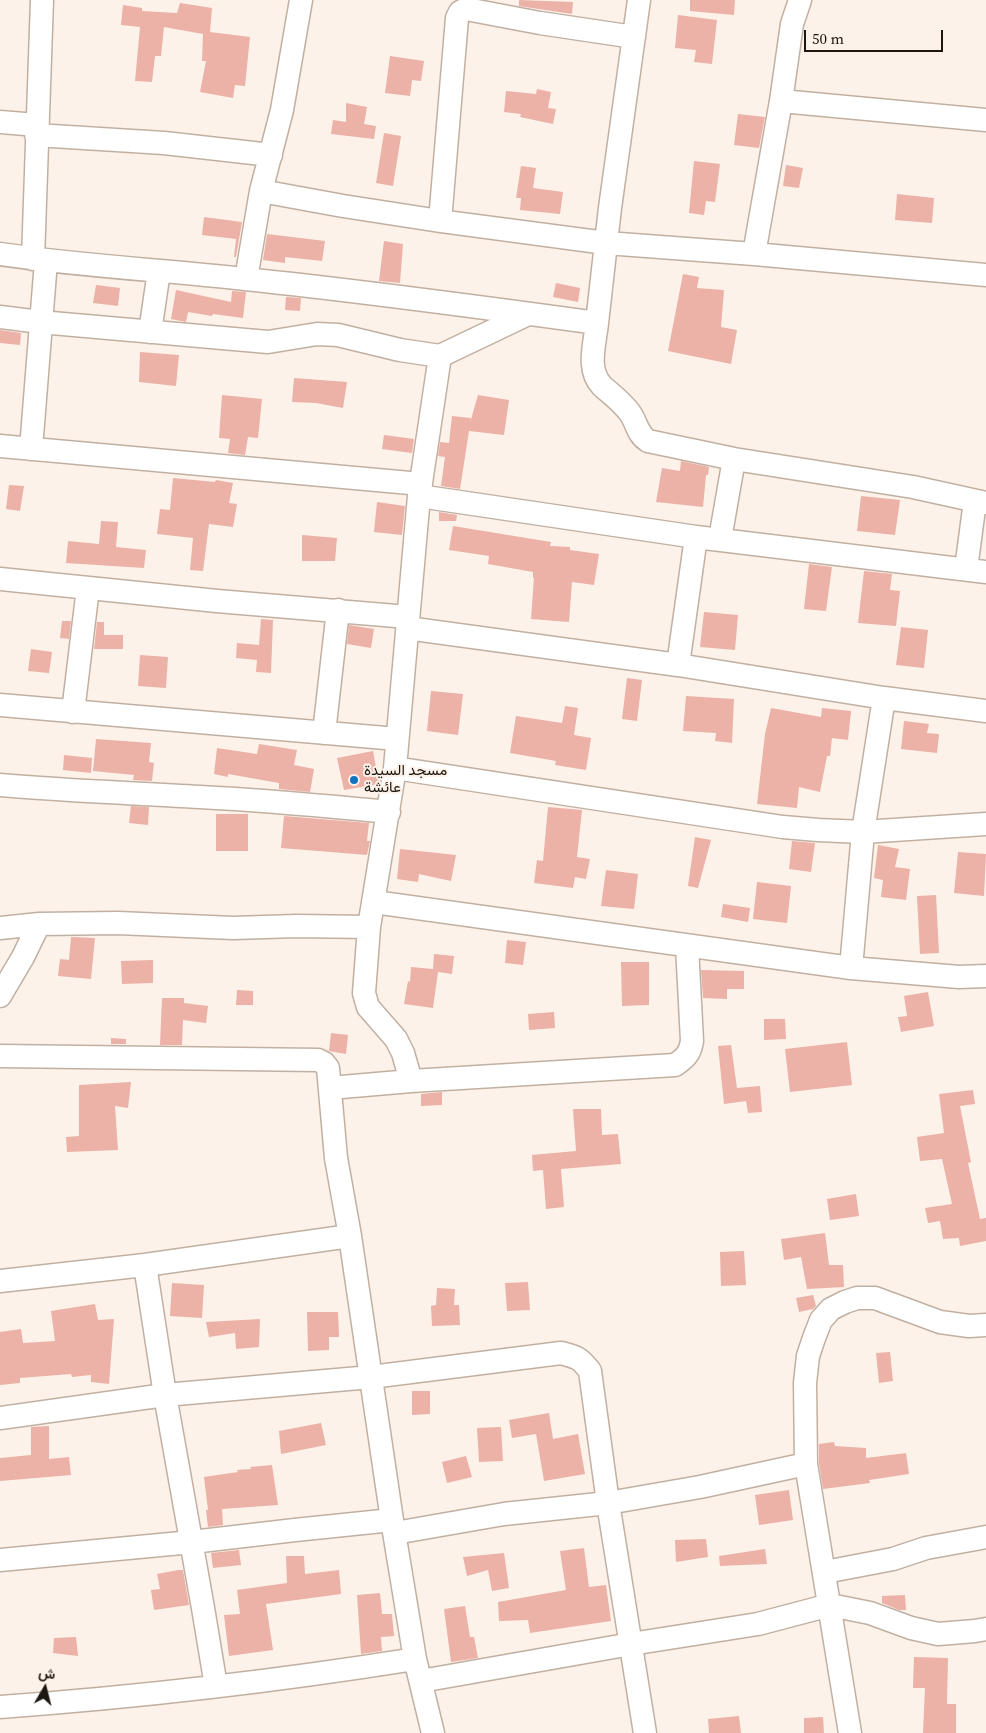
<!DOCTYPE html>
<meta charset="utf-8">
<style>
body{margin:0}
#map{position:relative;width:986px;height:1733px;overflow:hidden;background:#fdf2e9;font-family:"Source Serif 4",Vazirmatn,serif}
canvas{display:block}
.north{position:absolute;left:20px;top:1663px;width:50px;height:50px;-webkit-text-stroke:4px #fdf2e9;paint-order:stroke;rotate:8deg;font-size:14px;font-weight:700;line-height:20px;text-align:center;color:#1c1711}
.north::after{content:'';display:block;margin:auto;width:18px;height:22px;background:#1c1711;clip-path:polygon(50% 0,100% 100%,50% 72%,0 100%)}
.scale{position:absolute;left:804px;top:30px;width:139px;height:22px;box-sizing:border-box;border:2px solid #1c1711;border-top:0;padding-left:6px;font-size:15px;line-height:18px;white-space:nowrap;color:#1c1711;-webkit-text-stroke:4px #fdf2e9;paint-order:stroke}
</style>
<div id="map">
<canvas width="986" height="1733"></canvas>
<div class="north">ش</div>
<div class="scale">50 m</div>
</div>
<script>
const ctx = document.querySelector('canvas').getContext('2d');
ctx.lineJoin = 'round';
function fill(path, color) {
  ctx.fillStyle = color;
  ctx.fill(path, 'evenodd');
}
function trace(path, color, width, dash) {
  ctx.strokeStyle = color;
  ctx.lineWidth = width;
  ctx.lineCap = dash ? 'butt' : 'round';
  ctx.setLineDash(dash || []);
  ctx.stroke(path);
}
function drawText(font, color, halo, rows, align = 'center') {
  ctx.font = font + ' "Source Serif 4",Vazirmatn,serif';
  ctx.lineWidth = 4;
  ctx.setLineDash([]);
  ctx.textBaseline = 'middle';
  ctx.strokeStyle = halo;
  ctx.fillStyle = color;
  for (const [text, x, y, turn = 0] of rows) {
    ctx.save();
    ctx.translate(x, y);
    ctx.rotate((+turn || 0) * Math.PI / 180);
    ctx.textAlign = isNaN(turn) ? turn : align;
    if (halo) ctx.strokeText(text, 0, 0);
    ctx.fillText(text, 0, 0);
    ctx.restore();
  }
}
fill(new Path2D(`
 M519,0L573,2L572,14L519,6Z
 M690,0H735L734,15L690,11Z
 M180,3L212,8L210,32L250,37L245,86L235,85L233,98L200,92L206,61H202L203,34L164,27L161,56H155L152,82L135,81L140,27L121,25L123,5L142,8V11L177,13Z
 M678,15L717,20L712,64L694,62L696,50L675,48Z
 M390,56L424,61L421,81L412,80L410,96L385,93Z
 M537,89L551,92L548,108L556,109L553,124L520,117L521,114L504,112L506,91L536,94Z
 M346,103L367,107L364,124L376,126L374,139L331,134L333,120L346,122Z
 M738,114L765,117L759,148L734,145Z
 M384,133L401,136L393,186L376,183Z
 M694,161L720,164L715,202L706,201L704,215L689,213Z
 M786,165L803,168L799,188L783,186Z
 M521,166L536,168L533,188L563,192L560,214L520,210L521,198H516Z
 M897,194L934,198L932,223L895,220Z
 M204,217L242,222L236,257H234L236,239L202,235Z
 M267,234L325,241L322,261L285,257V263L263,260Z
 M384,241L403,244L400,283L379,281Z
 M683,274L699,277L697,288L724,290L721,327L737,330L731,364L668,351Z
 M556,283L580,288L578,302L553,297Z
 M96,285L120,288L118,306L93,303Z
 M176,290L231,302L232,291L246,292L243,318L213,314L212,316L188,312L186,322L171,319Z
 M286,297L301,298L300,311L285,310Z
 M0,330L21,333L20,345L0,343Z
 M140,352L179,355L176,386L139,382Z
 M294,378L347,382L343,408L316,403L292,402Z
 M222,395L262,399L258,438L248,437L245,455L228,453L230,439L219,438Z
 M478,395L509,400L504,435L469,431L460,489L441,486L445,457L438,456L440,442L449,443L452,416L471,418L470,423Z
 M384,435L414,439L412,453L382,449Z
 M681,461L709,467L708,475H706L703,507L656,502L662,468L680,471Z
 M173,478L215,482L216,480L233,483L229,503L237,504L233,527L209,524L203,571L190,570L193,538L157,534L160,509L170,510Z
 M9,485L24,486L20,511L6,509Z
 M861,496L900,500L895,535L857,531Z
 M377,502L405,506L402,535L374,532Z
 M439,512L457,515L456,521H439Z
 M101,521L118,522L116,547L146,550L144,568L66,563L68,541L99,544Z
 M453,526L551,542L550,546L570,547V550L599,554L594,585L572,582L569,622L531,619L534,578H533V572L488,564L489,556L449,550Z
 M302,535L337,538L335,561H302Z
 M809,564L832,567L826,611L804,609Z
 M864,571L892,574L890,590L900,591L896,626L858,623Z
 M704,612L738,615L735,650L700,647Z
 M261,619L273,620L271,673L256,672L257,660L236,658L237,643L259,645Z
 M62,621H71L69,639L60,638Z
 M97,622H104V635H123V649H94Z
 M349,625L374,629L371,648L347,644Z
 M901,627L928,630L924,668L896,665Z
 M31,649L52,652L49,673L28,671Z
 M140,655L168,657L166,688L138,686Z
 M627,678L642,680L637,721L622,719Z
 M431,691L463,694L458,735L427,731Z
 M686,696L734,699L732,743L715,741L716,733L683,731Z
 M565,706L578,708L574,735L591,738L586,770L555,765L556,761L510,753L516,716L562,723Z
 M771,708L821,717L822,708L851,711L848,740L832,738L830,756H827L820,792L799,787L797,808L757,804L765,734Z
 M904,721L929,724L927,733L939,734L937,753L901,749Z
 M96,739L151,743L149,762L154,763L152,781L133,780L134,775L93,771Z
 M259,744L297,750L294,765L314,769L310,792L279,789V783L228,774V777L214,774L217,748L257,754Z
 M373,751L379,784L344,790L337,758Z
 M64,755L92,758L91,773L63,770Z
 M131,806L149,807L148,825L129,823Z
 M548,807L582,810L577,857L590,859L586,879L575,877L573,888L534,883L537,860L543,861Z
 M216,814H248V851H216Z
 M284,816L369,823L367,841H370L367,855L281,848Z
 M695,837L711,840L698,888L688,886Z
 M792,841L815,843L811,872L789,869Z
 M878,845L899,849L895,867L910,869L906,900L881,897L883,880L874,878Z
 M400,849L456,855L451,881L419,874L418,882L397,879Z
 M958,852L986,854L984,896L954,893Z
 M606,870L638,874L634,909L601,906Z
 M757,882L791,886L787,923L753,919Z
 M936,895L939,953L920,954L917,896Z
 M723,904L750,908L748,922L721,917Z
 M71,937L95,938L91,979L58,976L60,959L69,960Z
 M507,940L526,942L523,965L505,963Z
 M434,954L454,956L452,974L438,972L433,1008L404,1004L408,981L410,982L411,967L433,969Z
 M153,960V983L122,984L121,961Z
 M621,962H649V1005L622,1006Z
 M701,970L744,971V989H727V999L703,998Z
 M237,990L253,991V1005H236Z
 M928,992L934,1026L901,1032L898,1017L907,1016L904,996Z
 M162,998H184V1003L208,1006L206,1023L183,1020L182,1045H160Z
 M554,1012L555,1028L529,1030L528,1014Z
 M764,1019H785L786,1039L764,1040Z
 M331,1033L348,1035L346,1054L329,1051Z
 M111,1038L126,1039V1044H111Z
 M847,1042L852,1085L790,1092L785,1049Z
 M731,1045L737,1088L760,1086L762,1112L748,1113L746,1101L724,1104L718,1046Z
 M131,1082L128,1108L115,1106L118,1150L67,1152L66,1137L79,1136V1085Z
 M973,1090L975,1104L960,1106L971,1162L968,1163L980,1219L986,1218V1241L960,1246L959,1238L943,1239L940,1221L928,1223L925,1208L952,1204L942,1159L920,1161L917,1137L944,1133L939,1094Z
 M442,1092V1105L421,1106V1094Z
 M573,1109H601L602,1135L618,1134L621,1164L561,1169L564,1207L546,1209L543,1170L533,1171L532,1155L576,1151Z
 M856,1194L859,1216L830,1220L827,1199Z
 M825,1233L829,1265H843L844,1287L807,1289L801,1257L784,1260L781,1239Z
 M744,1251L746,1285L721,1286L720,1252Z
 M528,1282L530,1310L507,1311L505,1283Z
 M172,1283L204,1285L202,1318L170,1316Z
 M437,1288L455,1289L454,1305H459L460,1325L432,1326L431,1306L436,1305Z
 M813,1295L816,1306L813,1309L799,1312L796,1298Z
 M95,1304L98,1320L114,1319L109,1384L91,1382V1375L72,1377L71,1374L20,1378V1383L0,1385V1332L21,1329L23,1343L55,1341L51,1311Z
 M307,1312H338L339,1337H329V1350L308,1351Z
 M260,1319L259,1347L236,1349L235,1333L209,1337L206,1322Z
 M890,1352L893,1381L879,1383L876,1353Z
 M412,1391H430V1414L412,1415Z
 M549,1413L553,1439L578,1434L585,1474L544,1481L536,1434L512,1438L509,1420Z
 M321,1423L326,1445L281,1454L279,1431Z
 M49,1426V1459L69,1457L71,1475L0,1481V1458L31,1455V1427Z
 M501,1427L503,1461L479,1462L477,1428Z
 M834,1442L835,1446L866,1448V1458L906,1453L909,1474L869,1480L870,1483L823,1489L819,1463V1444Z
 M466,1456L472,1477L447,1483L442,1462Z
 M272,1465L278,1505L222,1509L223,1525L208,1527L206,1510H208L204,1477L238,1472L237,1470L251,1469L250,1467Z
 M789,1490L793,1520L759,1525L755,1495Z
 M706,1539L708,1557L676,1562L675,1540Z
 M584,1548L589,1587L606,1585L611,1621L530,1633L528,1620L499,1621L498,1602L566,1590L560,1551Z
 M765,1549L767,1564L720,1566L719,1556Z
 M239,1550L241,1565L213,1568L211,1553Z
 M504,1553L509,1588L492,1591L488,1570L467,1576L463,1557Z
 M286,1556H304L305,1574L339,1570L341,1594L266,1604L273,1650L229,1656L224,1615L240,1614L237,1590L287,1583Z
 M178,1570H183L189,1605L154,1610L151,1590L160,1589L157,1574Z
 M380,1593L382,1614H392L394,1636L381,1637L382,1651L361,1654L357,1595Z
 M905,1595L906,1610H899L882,1603V1596Z
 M465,1606L470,1637H474L478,1658L451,1662L444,1609Z
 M76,1637L78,1656L53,1653L54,1638Z
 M914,1657L948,1658L947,1704H956V1733H923L925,1688H913Z
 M739,1716L741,1733H709L708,1719Z
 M823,1717L824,1733H804V1718Z`), '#ecb1a7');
const minor = new Path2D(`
 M781,101L986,120
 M0,122L37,125
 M36,135L164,143L271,155
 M261,191L343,206L440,221L606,243L754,254L986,275
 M440,221L457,18L460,12L466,9L540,23L634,37
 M0,254C81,266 163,270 245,279C362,291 480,307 597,323L610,208L639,0
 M754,254L781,101L792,24L800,0
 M33,259L42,0
 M246,279L261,191L282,110L301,0
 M0,317L40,322L268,342L317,334L338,335L400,350L440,356L528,314
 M597,323C595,344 586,369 602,386C612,395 622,402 630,413C637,423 637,434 648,441L734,459L913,487L986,503
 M150,332L159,271
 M0,446L421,484
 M31,449L46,261
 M419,496L696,537L986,572
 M720,539L734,459
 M966,569L975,501
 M0,579L217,601L408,617
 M407,628L678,665L884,698L986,711
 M678,665L696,537
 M0,705L397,739
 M73,712L88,588
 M324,733L338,610
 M395,768L783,827L818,830L863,832L986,824
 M0,785C67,791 133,793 200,797C263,800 326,806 389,812
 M374,902L851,968L959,977L986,976
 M0,928L39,924L118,923L233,928L296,926L369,927
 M851,968L863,832L884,698
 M0,996L23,957L39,924
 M0,1056L318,1060L324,1063L328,1068L336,1158L350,1236L392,1520L415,1659L433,1733
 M411,1081L403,1053L396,1039L368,1007L364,993L369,927L395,768L419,496L440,356
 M330,1088L411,1081L675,1065C685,1058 690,1054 692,1041L687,946
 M145,1265L165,1395L203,1608L216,1686
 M0,1281L145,1265L350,1236
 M0,1418L165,1395L371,1377L561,1353C577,1357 580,1358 590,1371L608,1503L645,1733
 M395,1533L504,1514L608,1503L700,1487L806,1464
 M0,1560L192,1542L295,1530L392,1520
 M825,1572L893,1559L926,1548L986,1537
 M421,1681L631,1644L758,1624L830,1605L870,1613L911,1628L938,1634L975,1631L986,1629
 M0,1707C139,1697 277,1681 415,1659
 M850,1733L806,1464L805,1383L808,1356L814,1338L821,1320L831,1309L845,1302L857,1298H875L940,1322L969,1326L986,1325`);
trace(minor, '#c1b0a2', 25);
trace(minor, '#fff', 22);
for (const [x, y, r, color] of [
 [354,780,5,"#1172bf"]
]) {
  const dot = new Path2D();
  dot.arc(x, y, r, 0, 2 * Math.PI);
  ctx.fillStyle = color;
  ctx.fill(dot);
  trace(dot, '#fdf2e9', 2);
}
drawText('15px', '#1c1711', '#fdf2e9', [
 ["مسجد السيدة",364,771],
 ["عائشة",364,788]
], 'left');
</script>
